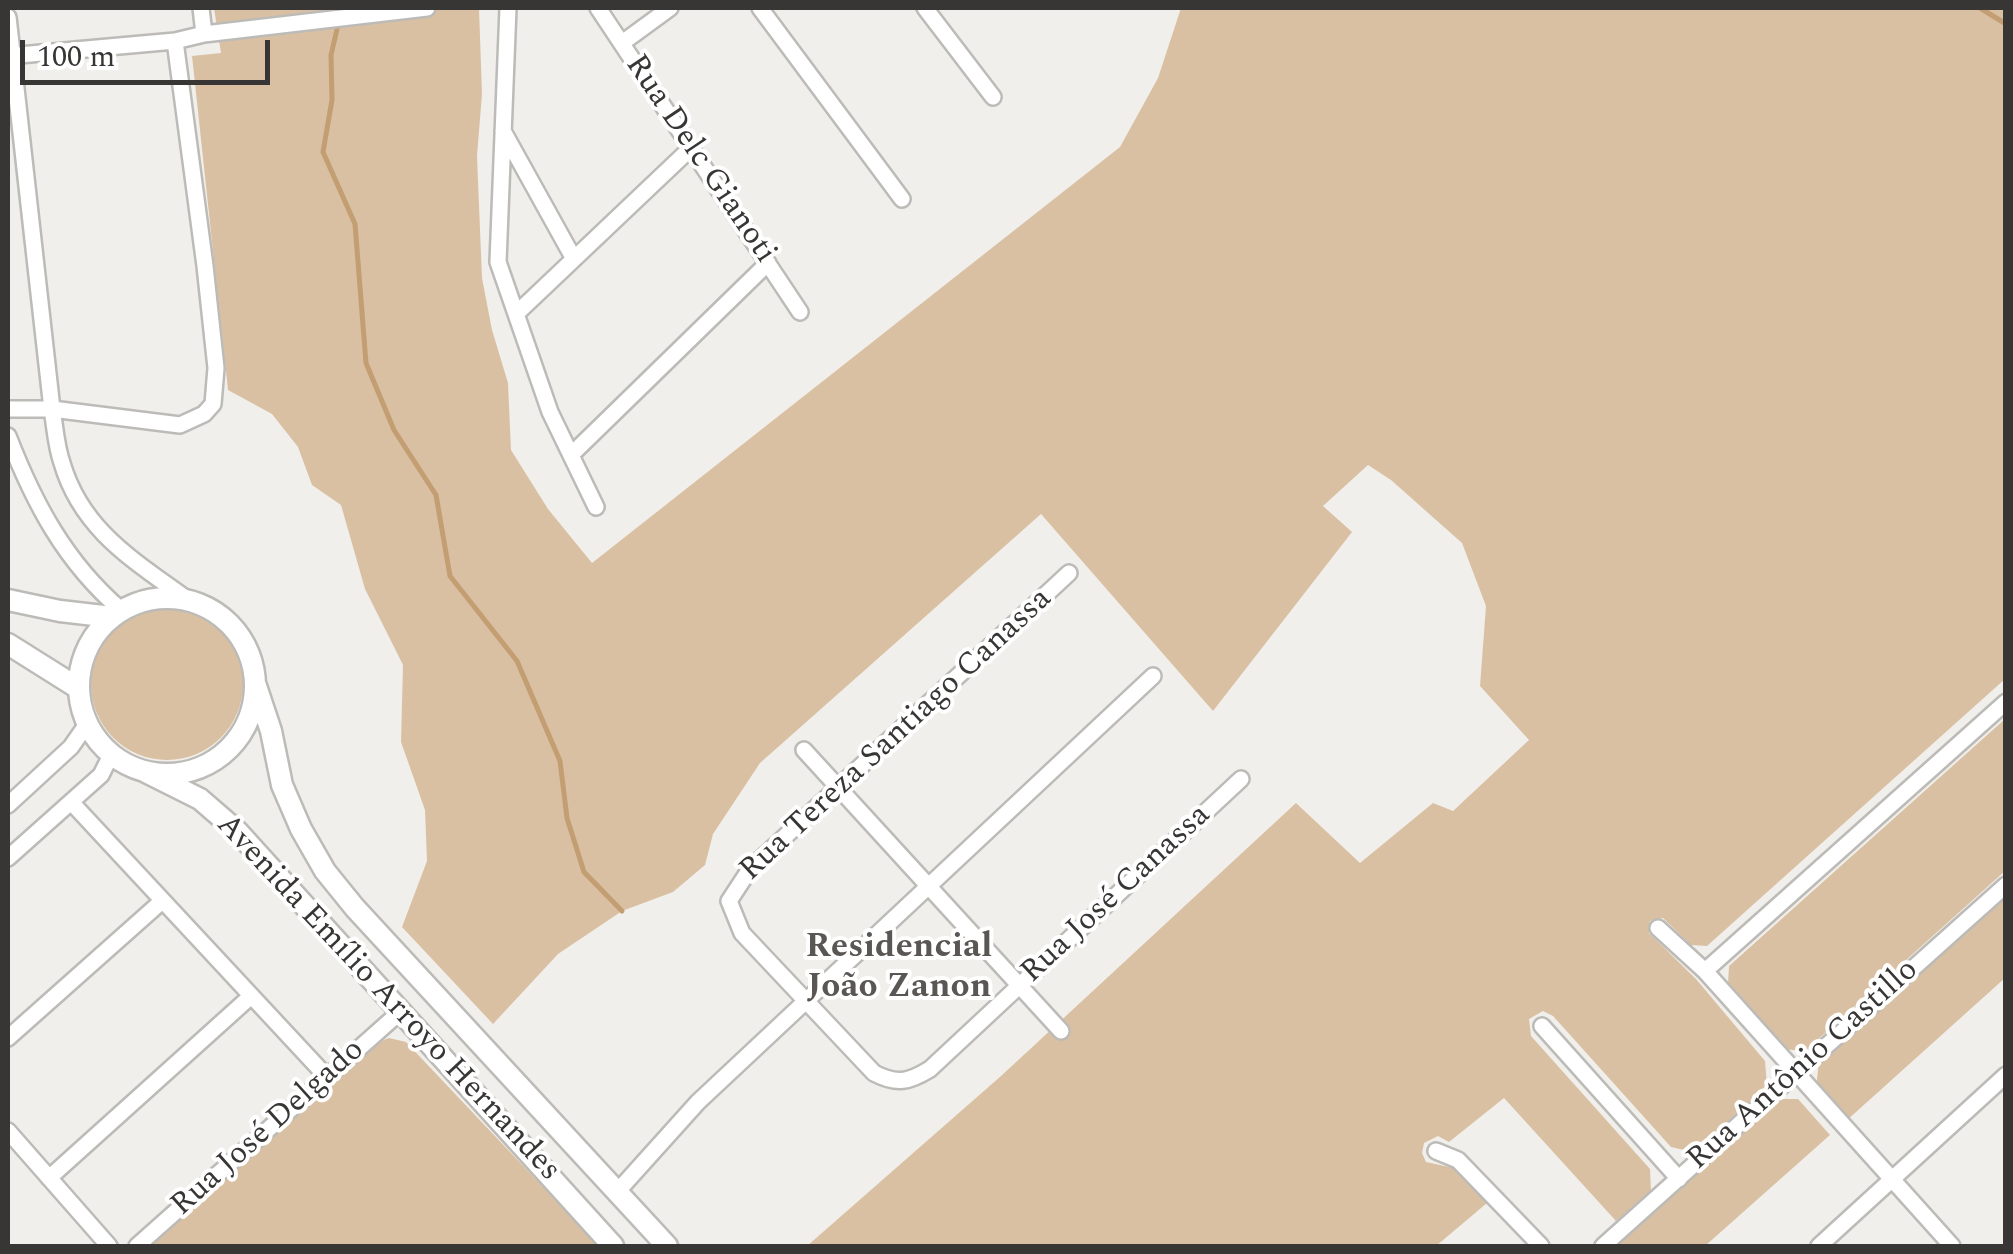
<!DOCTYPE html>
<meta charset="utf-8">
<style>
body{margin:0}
#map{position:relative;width:2013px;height:1254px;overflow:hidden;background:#f1efeb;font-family:Spectral,serif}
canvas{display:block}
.frame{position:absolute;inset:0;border:10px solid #373635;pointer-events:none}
.scale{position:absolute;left:20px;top:40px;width:250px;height:45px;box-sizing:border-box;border:5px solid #373635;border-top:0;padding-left:12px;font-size:30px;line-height:35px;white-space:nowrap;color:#373635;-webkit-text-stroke:8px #fff;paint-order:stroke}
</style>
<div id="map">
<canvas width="2013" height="1254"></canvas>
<div class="frame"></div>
<div class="scale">100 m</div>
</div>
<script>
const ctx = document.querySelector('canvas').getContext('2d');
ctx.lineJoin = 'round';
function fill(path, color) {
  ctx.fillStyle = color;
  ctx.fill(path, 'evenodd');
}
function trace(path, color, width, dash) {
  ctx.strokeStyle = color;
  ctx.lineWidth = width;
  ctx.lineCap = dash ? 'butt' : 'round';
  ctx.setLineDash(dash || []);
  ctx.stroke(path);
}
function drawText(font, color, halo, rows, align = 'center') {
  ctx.font = font + ' Spectral,serif';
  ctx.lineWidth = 8;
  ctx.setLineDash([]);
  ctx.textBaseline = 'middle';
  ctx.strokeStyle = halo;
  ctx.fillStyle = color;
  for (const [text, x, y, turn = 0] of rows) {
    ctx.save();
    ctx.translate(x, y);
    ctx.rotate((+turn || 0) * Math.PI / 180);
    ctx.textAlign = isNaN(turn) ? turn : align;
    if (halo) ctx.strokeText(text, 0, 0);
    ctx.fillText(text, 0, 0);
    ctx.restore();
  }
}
fill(new Path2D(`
 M214,8H479L482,94L477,156L482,278L492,330L508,383L511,450L548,509L592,563L1120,147L1158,78L1181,8H2005V679L1707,946L1691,945L1663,918L1650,921L1649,933L1696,979L1765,1061L1767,1086L1693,1152L1671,1147L1553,1016L1543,1011L1529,1019L1531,1036L1650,1169L1651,1191L1616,1221L1504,1098L1449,1142L1438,1136L1424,1143L1422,1153L1426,1162L1454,1168L1487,1203L1436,1246H807L1001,1076L1296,803L1360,863L1433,803L1453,811L1529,740L1480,686L1486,606L1462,543L1391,480L1368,465L1323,506L1352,532L1213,711L1041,514L760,763L713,834L705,865L673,892L622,911L558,954L493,1024L402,927L427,861L425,810L401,742L403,665L365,589L341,505L312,485L298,447L272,414L228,390L192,56L221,53Z
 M91 684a76 76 0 1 1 152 0a76 76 0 1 1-152 0Z
 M2005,719V871L1805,1051L1782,1049L1728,984L1729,966Z
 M2005,895V978L1846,1121L1816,1088L1819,1062Z
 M389,1038L406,1042L599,1246H149L373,1044Z
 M1778,1099H1798L1830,1135L1705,1246H1614Z`), '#dac0a2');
trace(new Path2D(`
 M1980,8L2006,24
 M341,9L342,8
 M338,25L331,55L332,100L323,152L355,224L366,363L394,430L436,495L450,576L517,661L560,761L567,818L584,872L622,911`), '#c39e72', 5);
const street = new Path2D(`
 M201,8L204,34
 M508,8L498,262L550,412L596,507
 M598,8L800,312
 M760,8L902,199
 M925,8L993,97
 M8,17L52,409C55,427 56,446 62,463C82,531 135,561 188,600
 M622,43L670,8
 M8,56L175,41L204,34L427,8
 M503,131L574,259
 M516,314L691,148
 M8,409H52L180,425L204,414L213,404L216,368L205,266L175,41
 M8,436C34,503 65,562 121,610
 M571,455L768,263
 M1069,573L750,869L729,901L742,933L874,1073C897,1085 909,1082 930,1069L1241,779
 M804,750L1061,1031
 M72,803L327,1077
 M8,805L71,747L87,724
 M8,858L101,775L111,755
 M1658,928L1705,971L1952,1246
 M1705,971L2006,702
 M1542,1026L1679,1179
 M8,1038L161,902
 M8,1131L109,1246
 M1436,1151L1458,1160L1541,1246
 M49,1178L250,997
 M617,1192L698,1102L1153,676
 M137,1246L400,1012
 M1603,1246L2006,885
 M1819,1246L2006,1075`);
const secondary = new Path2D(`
 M79 686a88 88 0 1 1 176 0a88 88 0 1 1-176 0Z
 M8,600L60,611L112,617
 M8,644L78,688
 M255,683L271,731L282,785L301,829L325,871L355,908L667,1246
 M146,772L200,799L237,831L613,1246`);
trace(street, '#bdbbb7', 20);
trace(secondary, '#bdbbb7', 25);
trace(street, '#fff', 15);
trace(secondary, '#fff', 20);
drawText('32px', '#373635', '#fff', [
 ["Rua Delc Gianoti",699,160,56],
 ["Rua Tereza Santiago Canassa",897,736,-43],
 ["Rua José Canassa",1117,895,-43],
 ["Avenida Emílio Arroyo Hernandes",387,999,47],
 ["Rua Antônio Castillo",1804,1066,-42],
 ["Rua José Delgado",269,1129,-42]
]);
drawText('bold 35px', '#595654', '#fff', [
 ["Residencial",899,949],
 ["João Zanon",899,989]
]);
</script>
